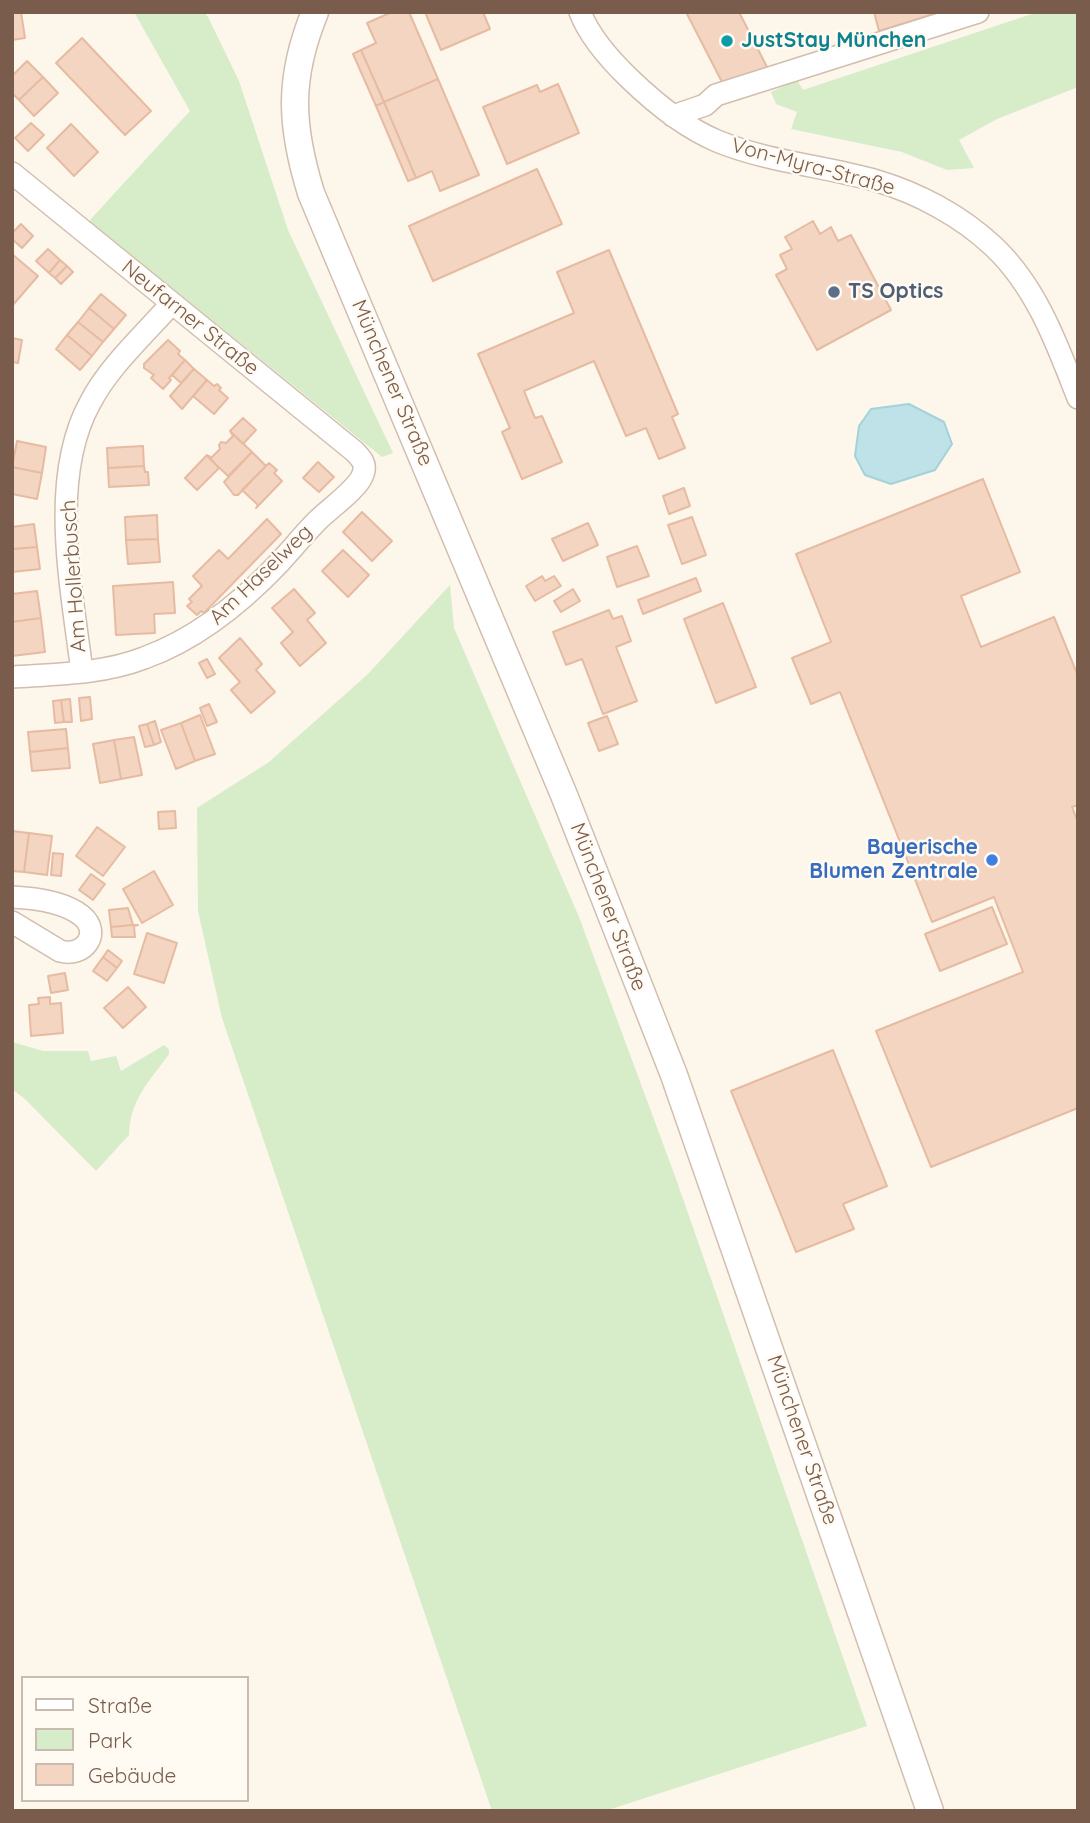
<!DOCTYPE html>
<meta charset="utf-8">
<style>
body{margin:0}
#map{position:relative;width:1090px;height:1823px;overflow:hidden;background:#fdf6eb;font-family:Quicksand,sans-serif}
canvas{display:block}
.frame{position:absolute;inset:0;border:14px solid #7a5c4c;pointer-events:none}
.legend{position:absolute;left:21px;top:1676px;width:228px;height:126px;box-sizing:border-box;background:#fffaf2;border:2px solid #cabbb0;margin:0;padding:9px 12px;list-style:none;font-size:21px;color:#7a5c4c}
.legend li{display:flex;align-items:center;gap:14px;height:35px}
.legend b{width:35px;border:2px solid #cabbb0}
</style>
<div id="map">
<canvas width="1090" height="1823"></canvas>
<div class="frame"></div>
<ul class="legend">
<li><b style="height:9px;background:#fff"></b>Straße</li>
<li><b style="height:19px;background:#d7ecc8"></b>Park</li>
<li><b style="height:19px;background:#f3d5c1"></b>Gebäude</li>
</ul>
</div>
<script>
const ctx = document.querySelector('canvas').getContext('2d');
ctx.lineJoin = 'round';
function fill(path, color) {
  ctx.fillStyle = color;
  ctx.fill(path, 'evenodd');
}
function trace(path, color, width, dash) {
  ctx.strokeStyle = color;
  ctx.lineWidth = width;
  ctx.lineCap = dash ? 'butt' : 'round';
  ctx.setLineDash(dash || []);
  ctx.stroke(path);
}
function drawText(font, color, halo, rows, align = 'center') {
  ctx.font = font + ' Quicksand,sans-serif';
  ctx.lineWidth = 5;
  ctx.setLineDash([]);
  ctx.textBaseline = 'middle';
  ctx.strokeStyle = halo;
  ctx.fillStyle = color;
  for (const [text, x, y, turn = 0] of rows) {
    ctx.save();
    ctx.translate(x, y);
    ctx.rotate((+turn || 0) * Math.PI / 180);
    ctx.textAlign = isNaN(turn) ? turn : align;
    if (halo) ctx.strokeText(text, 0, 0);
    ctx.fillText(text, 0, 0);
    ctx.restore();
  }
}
fill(new Path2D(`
 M134,12H204L208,17L239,81L288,230L393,453L382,457L89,221L190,111Z
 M1038,12H1078V87L997,119L959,140L974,168L947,170L902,152L791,129L797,112L776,104L771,92L797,80L803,90Z
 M450,585L454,628L579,917L675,1176L867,1726L605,1811H492L222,1018L198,911L197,808L269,762L367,675Z
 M12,1042L43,1051H88L91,1061L116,1056L121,1071L164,1045L169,1049V1054C149,1082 130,1099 129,1135L96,1171L25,1099L12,1089Z`), '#d7ecc8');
const water = new Path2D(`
 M909,404L944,422L952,444L935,470L891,484L865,475L855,456L859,426L871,409Z`);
fill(water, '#bee2e8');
trace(water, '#a3d2da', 2);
const building = new Path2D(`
 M12,12H21L25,38L12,40Z
 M409,12L438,79L384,102L361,50L376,43L367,23L392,12Z
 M425,12H483L490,29L441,50Z
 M686,12H739L768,69L723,84Z
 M874,12H931V15L879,31Z
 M82,38L151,111L125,135L56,63Z
 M361,50L384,102L376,106L353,54Z
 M27,61L43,77L19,100L12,93V76Z
 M43,77L58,93L34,116L19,100Z
 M438,79L479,175L440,191L432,171L416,178L384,102Z
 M558,84L579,133L507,164L483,107L537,85L540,92Z
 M384,102L416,178L408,181L376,106Z
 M31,123L44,135L28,151L15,138Z
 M71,124L98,152L74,176L47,148Z
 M537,169L562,224L433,281L409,226Z
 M813,221L820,234L831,227L838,241L851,235L891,310L817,350L776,275L787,269L780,255L792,249L785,237Z
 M21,224L33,236L22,248L12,239V233Z
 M48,249L60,260L49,273L36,261Z
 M609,250L678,414L672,417L685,448L659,459L646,428L626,436L594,361L524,391L535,418L542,416L562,462L522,479L502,432L510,428L478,354L574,313L557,272Z
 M12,254L38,276L12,306Z
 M60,260L67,266L55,278L49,273Z
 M67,266L73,272L61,284L55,278Z
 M101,294L126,315L114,329L89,308Z
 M89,308L114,329L103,342L78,322Z
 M78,322L103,342L92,356L67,335Z
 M67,335L92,356L80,370L56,349Z
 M12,338L22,340L18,363L12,362Z
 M168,340L180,351L178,354L185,360L169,378L171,380L163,389L151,378L154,375L144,368V364Z
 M185,360L194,369L181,383L172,375Z
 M194,369L207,380L182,409L170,396Z
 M207,380L214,386L217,384L221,388L219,390L228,398L214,414L193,396Z
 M243,418L256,430L243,444L230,431Z
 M230,431L252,452L228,476L208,457L209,456L211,458L220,449L219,445L221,442L226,443L233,436Z
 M17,441L46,447L42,473L12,467Z
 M143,446L144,466L108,468L107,448Z
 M252,452L266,466L238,495H234L224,482Z
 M207,455L219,468L197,490L185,478Z
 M318,462L334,477L319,492L303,478Z
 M269,463L277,470L274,473L282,481L256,508L258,505L242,490Z
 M144,466L145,472H148L149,485L109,487L108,468Z
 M12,467L42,473L37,499L12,494Z
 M983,479L1020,572L961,596L981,647L1054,617L1078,676V805L1072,807L1078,822V1108L931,1167L876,1031L1023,972L994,897L932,922L840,692L811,704L792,658L831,642L796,554Z
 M684,488L690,506L669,514L663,496Z
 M362,512L392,541L372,561L343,532Z
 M157,515L158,539L126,540L125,517Z
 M692,517L706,555L682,564L668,525Z
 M267,519L281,534L204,613L201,611L197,615L187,606L192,602L189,599L202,586L193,576L219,550L228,559Z
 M588,523L598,545L563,561L552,539Z
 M34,524L37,547L12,549V527Z
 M158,539L160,562L128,564L126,540Z
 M637,546L649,576L617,587L607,557Z
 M37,547L40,569L12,572V549Z
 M343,550L369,575L348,597L322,571Z
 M542,576L545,581L554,576L561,586L535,601L526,586Z
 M696,578L701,591L643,614L638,600Z
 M173,582L175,613L154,614L155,633L116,635L113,586Z
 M294,589L315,613L307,620L326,643L300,666L281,643L293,632L272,608Z
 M573,589L580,601L561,612L554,601Z
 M37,591L41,618L12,622V594Z
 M723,603L756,687L716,703L684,619Z
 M609,610L613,619L622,616L631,641L616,647L637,701L603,714L582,659L566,665L553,632Z
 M41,618L45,652L12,656V622Z
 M240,638L262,664L256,670L275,692L251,713L231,690L240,682L219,658Z
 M207,659L215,674L207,678L199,663Z
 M90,697L92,719L81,721L79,698Z
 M70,699L72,722H64L61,700Z
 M61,700L64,722L55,723L53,701Z
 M209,704L217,722L207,726L200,708Z
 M200,715L215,754L195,761L181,723Z
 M607,716L618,744L599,751L588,723Z
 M155,721L161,742L154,745L147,724Z
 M181,723L195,761L176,769L161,730Z
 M147,724L154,745L145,747L139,726Z
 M66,729L68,748L30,752L28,732Z
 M134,737L142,775L121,779L114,740Z
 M114,740L121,779L100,783L93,744Z
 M68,748L70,768L32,771L30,752Z
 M175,811L176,828L159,829L158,812Z
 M97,827L125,847L103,876L76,856Z
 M12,831L29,833L24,872L12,871Z
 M29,833L52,836L47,875L24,872Z
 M53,853L63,854L61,876L51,875Z
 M154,871L173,905L142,923L123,889Z
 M91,874L105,884L93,900L79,890Z
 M992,907L1007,944L940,971L925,934Z
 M128,908L133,925L111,927L109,910Z
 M133,925H138L134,926L135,937H112L111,927Z
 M147,933L177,943L164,983L134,974Z
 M108,950L122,961L117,968L103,957Z
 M103,957L117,968L107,981L93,971Z
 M65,973L68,990L51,993L48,976Z
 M128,987L146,1007L123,1028L104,1008Z
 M50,997V1004L61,1003L63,1033L31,1036L29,1005L39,1004L38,998Z
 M833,1050L887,1186L843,1204L854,1229L796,1252L731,1091Z`);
fill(building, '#f3d5c1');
trace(building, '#e6bba1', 2);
const minor = new Path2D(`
 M580,12C590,38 611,61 631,80C656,104 684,127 717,141C768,162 825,166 877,181C918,193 961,216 993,246C1036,286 1057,344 1078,398
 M673,116L705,105L716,95L978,12
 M12,173L354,451C361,458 367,464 363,474C359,488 329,509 318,520C304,534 292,549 279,563C241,603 197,639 144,658C103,674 56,674 12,677
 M82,672C72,590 48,479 90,403C109,366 144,335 172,303
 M12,897C33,898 65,902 82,916C102,933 84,958 60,951L12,922`);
const tertiary = new Path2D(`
 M315,12C288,78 290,125 311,193L564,795L674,1075L930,1811`);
trace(minor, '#d1beaf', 24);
trace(tertiary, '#d1beaf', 29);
trace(minor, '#fff', 21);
trace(tertiary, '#fff', 26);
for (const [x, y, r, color] of [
 [727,41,7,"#0f9aa8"],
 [834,292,7,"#5c6f8a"],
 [992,860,7,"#3f7fe0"]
]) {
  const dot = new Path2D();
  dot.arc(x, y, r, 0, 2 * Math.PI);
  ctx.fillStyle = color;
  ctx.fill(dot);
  trace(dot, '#fffaf2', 2.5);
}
drawText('bold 21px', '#0d838f', '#fffaf2', [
 ["JustStay München",741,41]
], 'left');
drawText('21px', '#7a5c4c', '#fffaf2', [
 ["Von-Myra-Straße",813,167,15],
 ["Neufarner Straße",190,318,39],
 ["Münchener Straße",392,383,67],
 ["Am Haselweg",261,575,-44],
 ["Am Hollerbusch",74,576,-94],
 ["Münchener Straße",608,907,69],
 ["Münchener Straße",802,1440,71]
]);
drawText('bold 21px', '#4e5e75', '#fffaf2', [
 ["TS Optics",848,292]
], 'left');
drawText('bold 21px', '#366cbe', '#fffaf2', [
 ["Bayerische",978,848],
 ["Blumen Zentrale",978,872]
], 'right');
</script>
